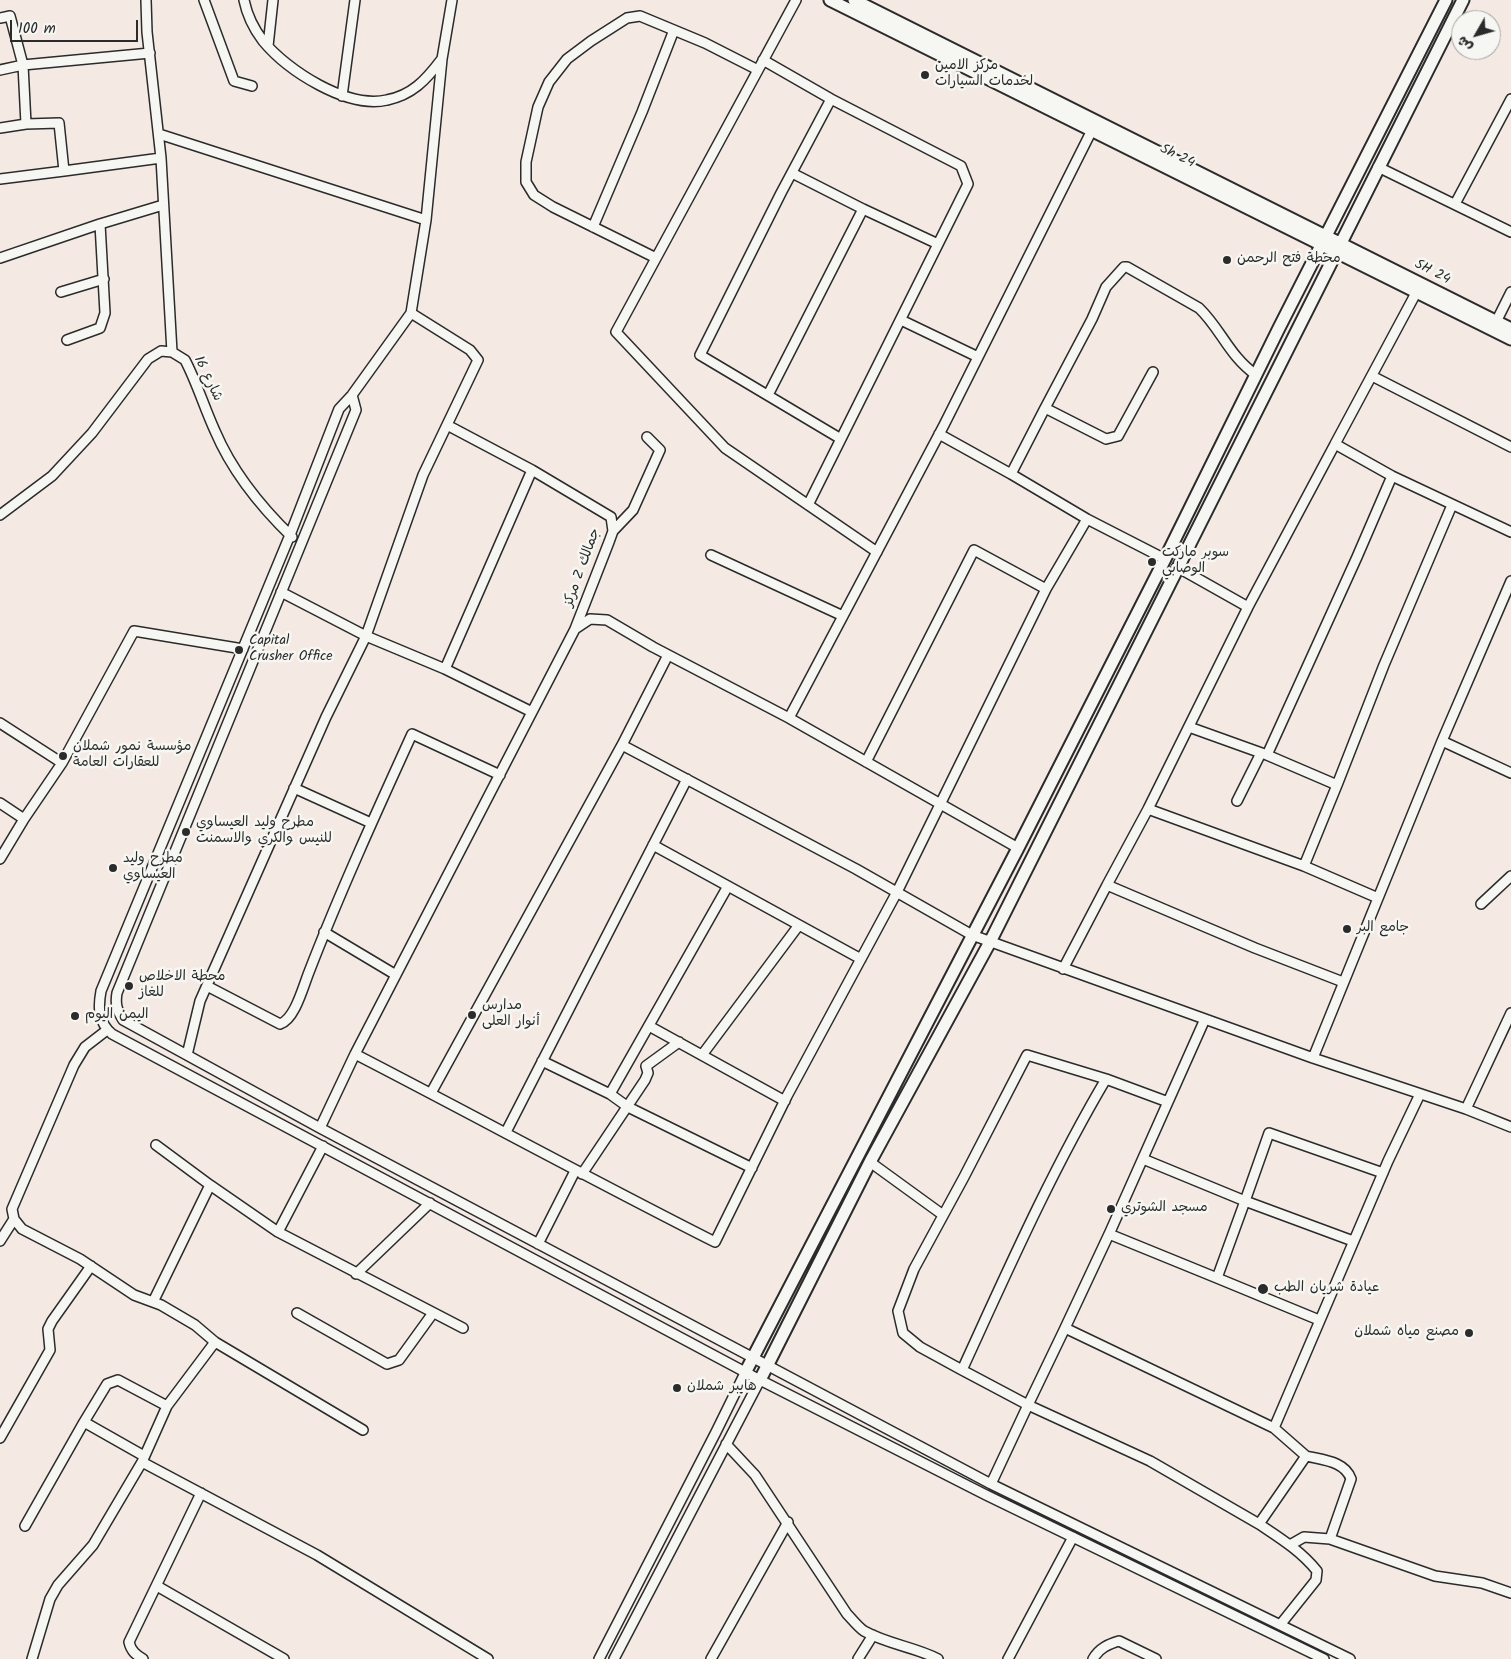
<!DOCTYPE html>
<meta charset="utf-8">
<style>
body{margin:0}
#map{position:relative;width:1511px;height:1659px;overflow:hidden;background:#f4e9e3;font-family:Kalam,"Playpen Sans Arabic",sans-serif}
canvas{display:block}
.north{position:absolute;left:1451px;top:10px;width:50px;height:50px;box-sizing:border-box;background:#f6f6f2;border:1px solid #a5a5a2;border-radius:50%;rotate:232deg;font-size:14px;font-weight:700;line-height:20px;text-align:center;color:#2b2b2b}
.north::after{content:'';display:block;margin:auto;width:18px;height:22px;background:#2b2b2b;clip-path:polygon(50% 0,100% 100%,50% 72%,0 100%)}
.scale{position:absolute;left:10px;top:20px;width:128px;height:22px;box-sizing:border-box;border:2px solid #2b2b2b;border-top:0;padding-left:6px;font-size:15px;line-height:18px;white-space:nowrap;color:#2b2b2b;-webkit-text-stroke:4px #f6f6f2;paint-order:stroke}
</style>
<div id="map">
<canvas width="1511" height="1659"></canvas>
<div class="north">ش</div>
<div class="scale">100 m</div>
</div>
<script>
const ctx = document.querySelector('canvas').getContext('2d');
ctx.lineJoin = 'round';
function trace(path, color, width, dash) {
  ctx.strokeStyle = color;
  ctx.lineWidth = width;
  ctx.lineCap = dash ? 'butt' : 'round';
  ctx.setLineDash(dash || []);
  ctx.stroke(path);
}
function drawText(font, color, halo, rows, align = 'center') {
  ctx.font = font + ' Kalam,"Playpen Sans Arabic",sans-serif';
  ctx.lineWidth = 5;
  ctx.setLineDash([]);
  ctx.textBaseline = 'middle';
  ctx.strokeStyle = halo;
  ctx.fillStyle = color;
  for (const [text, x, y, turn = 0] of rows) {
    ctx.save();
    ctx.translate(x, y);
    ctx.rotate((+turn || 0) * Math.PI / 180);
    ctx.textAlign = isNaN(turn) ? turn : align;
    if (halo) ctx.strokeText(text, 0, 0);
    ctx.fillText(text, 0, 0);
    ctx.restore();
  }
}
const street = new Path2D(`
 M146,0L147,32L161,158L172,352
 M204,0L234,81L252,86
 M244,0C247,15 254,29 263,41C288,71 347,109 387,100C412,95 426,80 441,60
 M452,0L442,59L426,220L411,313L352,395L339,409L290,535L101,991C98,1007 98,1022 112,1034L760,1380L986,1495L1324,1659
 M796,0L616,332L725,448L877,552
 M0,18L10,16L23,65L150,53
 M268,46L273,0
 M763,60L831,99L961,166L968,184L808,505
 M0,70L23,65L26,124L0,128
 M342,96L355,0
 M831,99L781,193L700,355L841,439
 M159,134L426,220
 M1378,167L1511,232
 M64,171L161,158
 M0,179L64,171L59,123L26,124
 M1455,204L1511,99
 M863,209L938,244
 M593,227L642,112L674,30
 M0,258L100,224L163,205
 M656,258L553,207L534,195L526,182V162L538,107L549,82L567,59L591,41L627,18L640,16L705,43L758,70
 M61,292L104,279
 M1416,293L1335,444L1392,476L1511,532
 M901,320L978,357
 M1496,322L1511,292
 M67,340L100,328L105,313L100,224
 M1372,376L1511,447
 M352,395L356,410L117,993C115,1004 117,1010 123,1020L320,1128L991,1484L1350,1659
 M768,395L863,209L792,173
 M1045,408L1092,319L1106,287L1124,267H1127L1199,308C1221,329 1229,356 1256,375
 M939,434L1011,474L1087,519L1165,559
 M532,470L611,517L613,531L609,542L575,629
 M1011,474L1045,408L1106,439L1118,436L1153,372
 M1392,476L1357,557L1267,755L1337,785L1384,665L1452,505
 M0,515L52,476L92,433L148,359L161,351L172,352L185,360C197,383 204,407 215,431C232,471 261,507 292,537
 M613,531L633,510L660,450L647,437
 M711,555L843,616
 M1177,567L1248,607
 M1046,589L1087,519
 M281,592L366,636L423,475L478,360L470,350L411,313
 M445,669L532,712
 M789,718L944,425L1094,126
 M0,723L62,763L134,631L243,649
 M1189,727L1267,755
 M1442,741L1511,773
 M622,745L856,869L972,935L1313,1058L1466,1109L1511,1127
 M1337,785L1304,866L1378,898
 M294,788L371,823
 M1237,801L1261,753
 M0,803L24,819L62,763
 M1148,809L1304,866
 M653,845L861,959
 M0,859L24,819
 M1107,885L1148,809L1248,607L1335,444
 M728,886L610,1094L628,1107L752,1168
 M1481,904L1511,876
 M324,932L396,975
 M1063,969L1107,885L1255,948L1343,982
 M207,986L280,1024C295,1019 303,987 309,972C340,892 376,813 412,734L500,775
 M649,1026L785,1101
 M107,1030L85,1047L74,1065L12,1209L14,1219L22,1229L80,1259L134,1295L161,1305L195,1325L215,1342L363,1430
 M355,1054C475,1116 594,1181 715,1242L787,1096L897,892L1046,589L974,550L866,762
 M187,1055L200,1001L326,717L366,636L445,669L532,470L447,425
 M702,1055L799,925
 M1313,1058L1442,741L1511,581
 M542,1061L610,1094
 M431,1093L622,745L668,655
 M1466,1109L1511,1013
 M320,1128L355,1054L575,629L590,619L607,620L653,647L789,718L1018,848
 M506,1132L687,779
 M156,1145L210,1185L278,1232L463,1328
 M870,1162L943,1215
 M582,1174L645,1080L648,1073L646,1066L679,1042
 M278,1232L323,1146
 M1109,1234L1217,1278L1245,1201L1143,1159
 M0,1241L14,1219
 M1353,1241L1245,1201L1269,1133L1383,1173
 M538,1244L575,1171
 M356,1274L430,1203
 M1217,1278L1319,1320
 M153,1302L210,1185
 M297,1313L387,1364L399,1360L433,1313
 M1065,1328L1110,1232L1205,1019
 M962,1370L920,1347L903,1333L898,1311L914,1269L964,1177L1027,1055L1106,1079
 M84,1422L144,1456
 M1274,1428L1065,1328L1028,1405L1150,1461L1259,1524L1306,1456L1274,1428L1388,1161L1420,1094
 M0,1438L50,1350L48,1329L52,1321L91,1266
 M726,1444L755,1475L847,1614C852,1619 858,1627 864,1631C887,1644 915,1647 938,1659
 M1306,1456C1322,1460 1345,1461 1351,1479L1330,1539
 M142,1462L317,1555L488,1659
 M991,1484L1028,1405L962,1370C1007,1272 1051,1172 1106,1079L1168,1102
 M1259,1524C1280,1538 1301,1551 1317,1571L1316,1580L1280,1625
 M25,1526L84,1422L107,1384L118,1380L167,1406
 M1290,1545L1304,1537L1330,1539L1435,1576L1482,1583L1511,1593
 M157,1586L284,1659
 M32,1659L50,1599L58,1585L93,1545L142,1462L167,1406L215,1342
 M143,1659C136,1655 131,1651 129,1642L201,1493
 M599,1659L716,1432L746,1371
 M614,1659L760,1380
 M711,1659L788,1522
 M858,1659L873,1635
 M1008,1659L1073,1537
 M1093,1659C1099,1648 1109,1644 1119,1641L1156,1659`);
const secondary = new Path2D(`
 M830,0L1511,339
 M854,0L1511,329
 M746,1371L1018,848L1165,559L1279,328L1446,0
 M760,1380L870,1162L990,942L1463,0`);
trace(street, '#2b2b2b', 12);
trace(secondary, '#2b2b2b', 15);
trace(street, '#f6f6f2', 9);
trace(secondary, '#f6f6f2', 11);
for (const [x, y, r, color] of [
 [925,75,5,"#2b2b2b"],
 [1227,260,5,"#2b2b2b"],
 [1152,562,5,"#2b2b2b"],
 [239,650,5,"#2b2b2b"],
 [63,756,5,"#2b2b2b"],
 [186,832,5,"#2b2b2b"],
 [113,868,5,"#2b2b2b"],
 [1347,929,5,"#2b2b2b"],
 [129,986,5,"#2b2b2b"],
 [472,1015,5,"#2b2b2b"],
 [75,1016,5,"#2b2b2b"],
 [1111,1209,5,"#2b2b2b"],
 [1263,1289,6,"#2b2b2b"],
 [1469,1333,5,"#2b2b2b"],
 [677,1388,5,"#2b2b2b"]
]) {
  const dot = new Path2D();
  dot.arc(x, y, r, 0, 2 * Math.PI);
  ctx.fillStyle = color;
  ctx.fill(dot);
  trace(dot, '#f6f6f2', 2);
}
drawText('14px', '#2b2b2b', '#f6f6f2', [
 ["مركز الامين",935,67],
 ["لخدمات السيارات",935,83],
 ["محطة فتح الرحمن",1237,260],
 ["سوبر ماركت",1162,554],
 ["الوصابي",1162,570],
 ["Capital",249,642],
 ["Crusher Office",249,658],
 ["مؤسسة نمور شملان",73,748],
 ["للعقارات العامة",73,764],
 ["مطرح وليد العيساوي",196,824],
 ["للنيس والكري والاسمنت",196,840],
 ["مطرح وليد",123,860],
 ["العيساوي",123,876],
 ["جامع البر",1357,929],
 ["محطة الاخلاص",139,978],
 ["للغاز",139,994],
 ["مدارس",482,1007],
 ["أنوار العلى",482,1023],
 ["اليمن اليوم",85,1016],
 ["مسجد الشوتري",1121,1209],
 ["عيادة شريان الطب",1274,1289],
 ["مصنع مياه شملان",1459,1333,"right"],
 ["هايبر شملان",687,1388]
], 'left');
drawText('14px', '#2b2b2b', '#f6f6f2', [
 ["Sh 24",1177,157,26],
 ["SH 24",1432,273,27],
 ["شارع 16",207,379,64],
 ["مركز Z جمالك",583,568,-70]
]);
</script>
